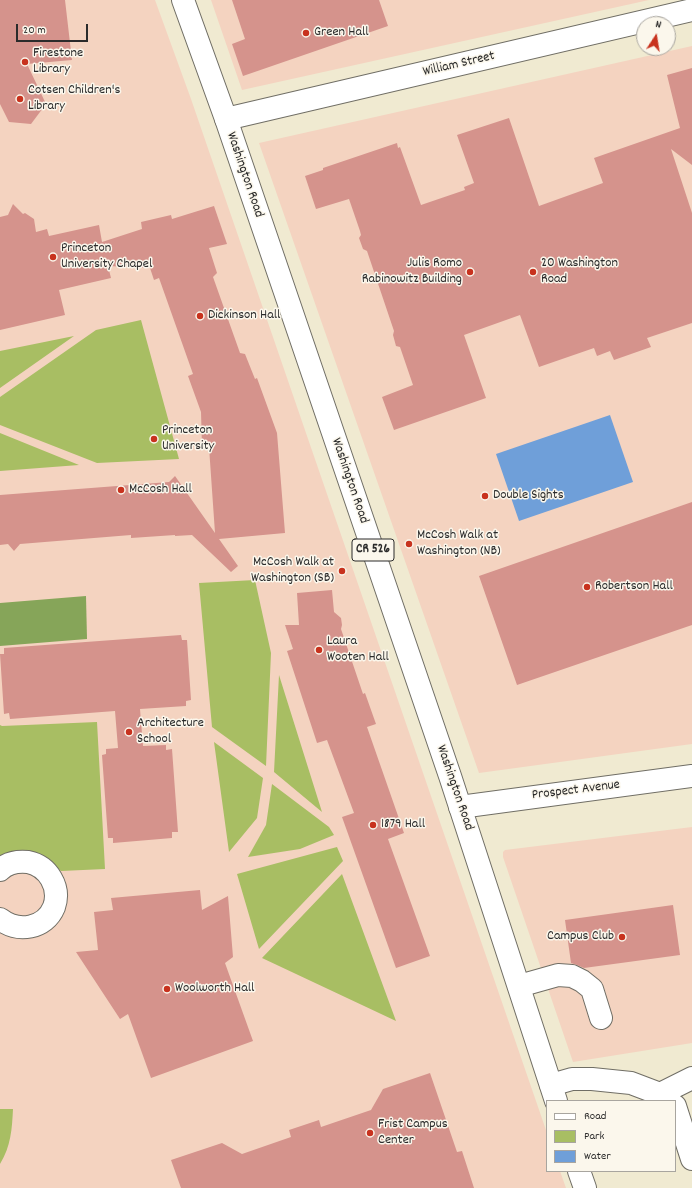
<!DOCTYPE html>
<style>
body{margin:0}
#map{position:relative;width:692px;height:1188px;overflow:hidden;background:#f0ead1;font-family:Dekko,sans-serif}
canvas{display:block}
.legend{position:absolute;left:546px;top:1100px;width:130px;height:72px;box-sizing:border-box;background:#fbf7ec;border:1px solid #a8a59f;margin:0;padding:5px 7px;list-style:none;font-size:12px;color:#2b2b2b}
.legend li{display:flex;align-items:center;gap:8px;height:20px}
.legend b{width:20px;border:1px solid #a8a59f}
.north{position:absolute;left:636px;top:16px;width:40px;height:40px;box-sizing:border-box;background:#fbf7ec;border:1px solid #a8a59f;border-radius:50%;rotate:12deg;font-size:11px;font-weight:700;line-height:16px;text-align:center;color:#2b2b2b}
.north::after{content:'';display:block;margin:auto;width:14px;height:18px;background:#c8321e;clip-path:polygon(50% 0,100% 100%,50% 72%,0 100%)}
.scale{position:absolute;left:16px;top:24px;width:72px;height:18px;box-sizing:border-box;border:2px solid #2b2b2b;border-top:0;padding-left:5px;font-size:12px;line-height:14px;white-space:nowrap;color:#2b2b2b;-webkit-text-stroke:3px #fbf7ec;paint-order:stroke}
</style>
<div id="map">
<canvas width="692" height="1188"></canvas>
<ul class="legend">
<li><b style="height:5px;background:#fff"></b>Road</li>
<li><b style="height:11px;background:#a8be63"></b>Park</li>
<li><b style="height:11px;background:#6f9fd9"></b>Water</li>
</ul>
<div class="north">N</div>
<div class="scale">20 m</div>
</div>
<script>
const ctx = document.querySelector('canvas').getContext('2d');
ctx.lineJoin = 'round';
function fill(path, color) {
  ctx.fillStyle = color;
  ctx.fill(path, 'evenodd');
}
function trace(path, color, width, dash) {
  ctx.strokeStyle = color;
  ctx.lineWidth = width;
  ctx.lineCap = dash ? 'butt' : 'round';
  ctx.setLineDash(dash || []);
  ctx.stroke(path);
}
function drawText(font, color, halo, rows, align = 'center') {
  ctx.font = font + ' Dekko,sans-serif';
  ctx.lineWidth = 3;
  ctx.setLineDash([]);
  ctx.textBaseline = 'middle';
  ctx.strokeStyle = halo;
  ctx.fillStyle = color;
  for (const [text, x, y, turn = 0] of rows) {
    ctx.save();
    ctx.translate(x, y);
    ctx.rotate((+turn || 0) * Math.PI / 180);
    ctx.textAlign = isNaN(turn) ? turn : align;
    if (halo) ctx.strokeText(text, 0, 0);
    ctx.fillText(text, 0, 0);
    ctx.restore();
  }
}
fill(new Path2D(`
 M0,0H155L191,99L547,1133V1171H560L566,1188H0Z
 M211,0H649L242,90Z
 M692,46V744L479,773L259,143Z
 M692,827V1043L573,1062L503,857V852L505,850Z`), '#f4d3c0');
fill(new Path2D(`
 M141,320L179,459L97,463L0,425V397L96,330Z
 M74,336L0,388V351Z
 M0,433L79,465L0,471Z
 M255,580L271,653L266,766L212,727L199,583Z
 M279,675L322,812L274,772Z
 M97,722L105,869L61,871L41,855L18,850L0,856V725L2,726Z
 M214,742L263,778L257,818L229,852Z
 M272,784L329,827L334,835L300,849L248,857L266,825Z
 M337,847L343,861L259,949L237,874Z
 M342,874L396,1021L262,958Z
 M0,1109H13C12,1129 11,1146 0,1164Z`), '#a8be63');
fill(new Path2D(`
 M86,596L87,639L0,646V603Z`), '#86a559');
fill(new Path2D(`
 M610,415L633,482L519,521L496,454Z`), '#6f9fd9');
fill(new Path2D(`
 M0,0H65L72,60L27,64L46,104L31,124L9,122L0,104Z
 M232,0H379L388,26L243,76L232,44L245,39Z
 M692,68V165L671,149L692,213V323L647,338L651,347L614,360L610,351L597,356L594,348L539,367L520,315L464,335L486,398L394,430L382,397L413,385L400,347L396,346L393,335L394,331L367,251L363,249L359,238L361,235L360,231L349,199L316,209L305,176L323,170V168L397,143L398,148L400,147L421,205L465,190L464,187L474,183L457,135L509,118L539,206L603,183L594,158L680,128L667,75Z
 M13,204L23,214L25,213L34,219L36,232L47,229L49,236L99,225L102,242L142,229L141,222L171,215L172,219L214,206L227,244L209,248L217,273L213,277L240,353L245,354L255,379L257,378L277,433L285,533L219,539L238,566L231,572L192,535L175,536V535L131,538V535L20,544L14,551L8,544L0,545V495L169,482L175,476L215,533L209,447H202L201,412L188,376L193,374L159,278L154,280L150,268L108,266L111,278L59,290L65,315L0,330V217L8,215Z
 M692,502V625L517,685L479,576Z
 M332,590L334,612L341,618L342,625L341,629L363,694L365,693L376,724L367,727L404,833L388,839L430,956L396,968L342,817L354,813L327,740L317,743L287,651L293,649L285,625H299L297,593Z
 M181,635L182,640H187L191,700L186,701V706L140,709L143,746L166,745V750L172,749L178,832H172V838L113,843V838H108L102,755L106,754V749L118,748L115,711L10,719L9,713L4,714L0,654H4V648Z
 M200,890L202,910L228,896L233,957L225,963L253,1041L151,1078L128,1014L120,1019L76,952L98,950L94,912L113,910L111,898Z
 M673,905L680,955L584,968L577,965L571,963L565,920Z
 M430,1073L457,1152L462,1151L474,1188H181L171,1160L222,1143L242,1154L291,1137L289,1130L319,1120L321,1127L371,1110L383,1089Z`), '#d5938c');
const minor = new Path2D(`
 M226,119L692,10
 M460,807L692,776
 M0,870C7,863 18,861 28,862C48,866 61,887 54,907C45,929 18,933 0,919
 M519,986L558,975L572,976L582,981L592,989L601,1018
 M551,1085L572,1079H592L631,1083L660,1094L669,1101
 M660,1094L692,1078
 M675,1106L692,1159`);
const major = new Path2D(`
 M183,0L226,119L450,776L556,1101
 M579,1171L585,1188`);
trace(minor, '#706e65', 24);
trace(major, '#706e65', 24);
trace(minor, '#fff', 22);
trace(major, '#fff', 22);
for (const [x, y, r, color] of [
 [306,33,4,"#c8321e"],
 [25,62,4,"#c8321e"],
 [20,99,4,"#c8321e"],
 [53,257,4,"#c8321e"],
 [470,272,4,"#c8321e"],
 [533,272,4,"#c8321e"],
 [200,316,4,"#c8321e"],
 [154,439,4,"#c8321e"],
 [121,490,4,"#c8321e"],
 [485,496,4,"#c8321e"],
 [409,544,4,"#c8321e"],
 [342,571,4,"#c8321e"],
 [587,587,4,"#c8321e"],
 [319,650,4,"#c8321e"],
 [129,732,4,"#c8321e"],
 [373,825,4,"#c8321e"],
 [622,937,4,"#c8321e"],
 [167,989,4,"#c8321e"],
 [370,1133,4,"#c8321e"]
]) {
  const dot = new Path2D();
  dot.arc(x, y, r, 0, 2 * Math.PI);
  ctx.fillStyle = color;
  ctx.fill(dot);
  trace(dot, '#fbf7ec', 1.5);
}
for (const [x, y, w] of [
 [373,550,42]
]) {
  const box = new Path2D();
  box.roundRect(x - w / 2, y - 11, w, 22, 3);
  ctx.fillStyle = '#fbf7ec';
  ctx.fill(box);
  trace(box, '#2b2b2b', 1);
}
drawText('bold 13px', '#2b2b2b', null, [
 ["CR 526",373,550]
]);
drawText('14px', '#2b2b2b', '#fbf7ec', [
 ["Green Hall",314,33],
 ["Firestone",33,54],
 ["Library",33,70],
 ["Cotsen Children's",28,91],
 ["Library",28,107],
 ["Princeton",61,249],
 ["University Chapel",61,265],
 ["Julis Romo",462,264,"right"],
 ["Rabinowitz Building",462,280,"right"],
 ["20 Washington",541,264],
 ["Road",541,280],
 ["Dickinson Hall",208,316],
 ["Princeton",162,431],
 ["University",162,447],
 ["McCosh Hall",129,490],
 ["Double Sights",493,496],
 ["McCosh Walk at",417,536],
 ["Washington (NB)",417,552],
 ["McCosh Walk at",334,563,"right"],
 ["Washington (SB)",334,579,"right"],
 ["Robertson Hall",595,587],
 ["Laura",327,642],
 ["Wooten Hall",327,658],
 ["Architecture",137,724],
 ["School",137,740],
 ["1879 Hall",381,825],
 ["Campus Club",614,937,"right"],
 ["Woolworth Hall",175,989],
 ["Frist Campus",378,1125],
 ["Center",378,1141]
], 'left');
drawText('14px', '#2b2b2b', '#fbf7ec', [
 ["William Street",459,65,-13],
 ["Washington Road",244,175,71],
 ["Washington Road",349,481,71],
 ["Washington Road",454,788,71],
 ["Prospect Avenue",576,791,-7]
]);
</script>
